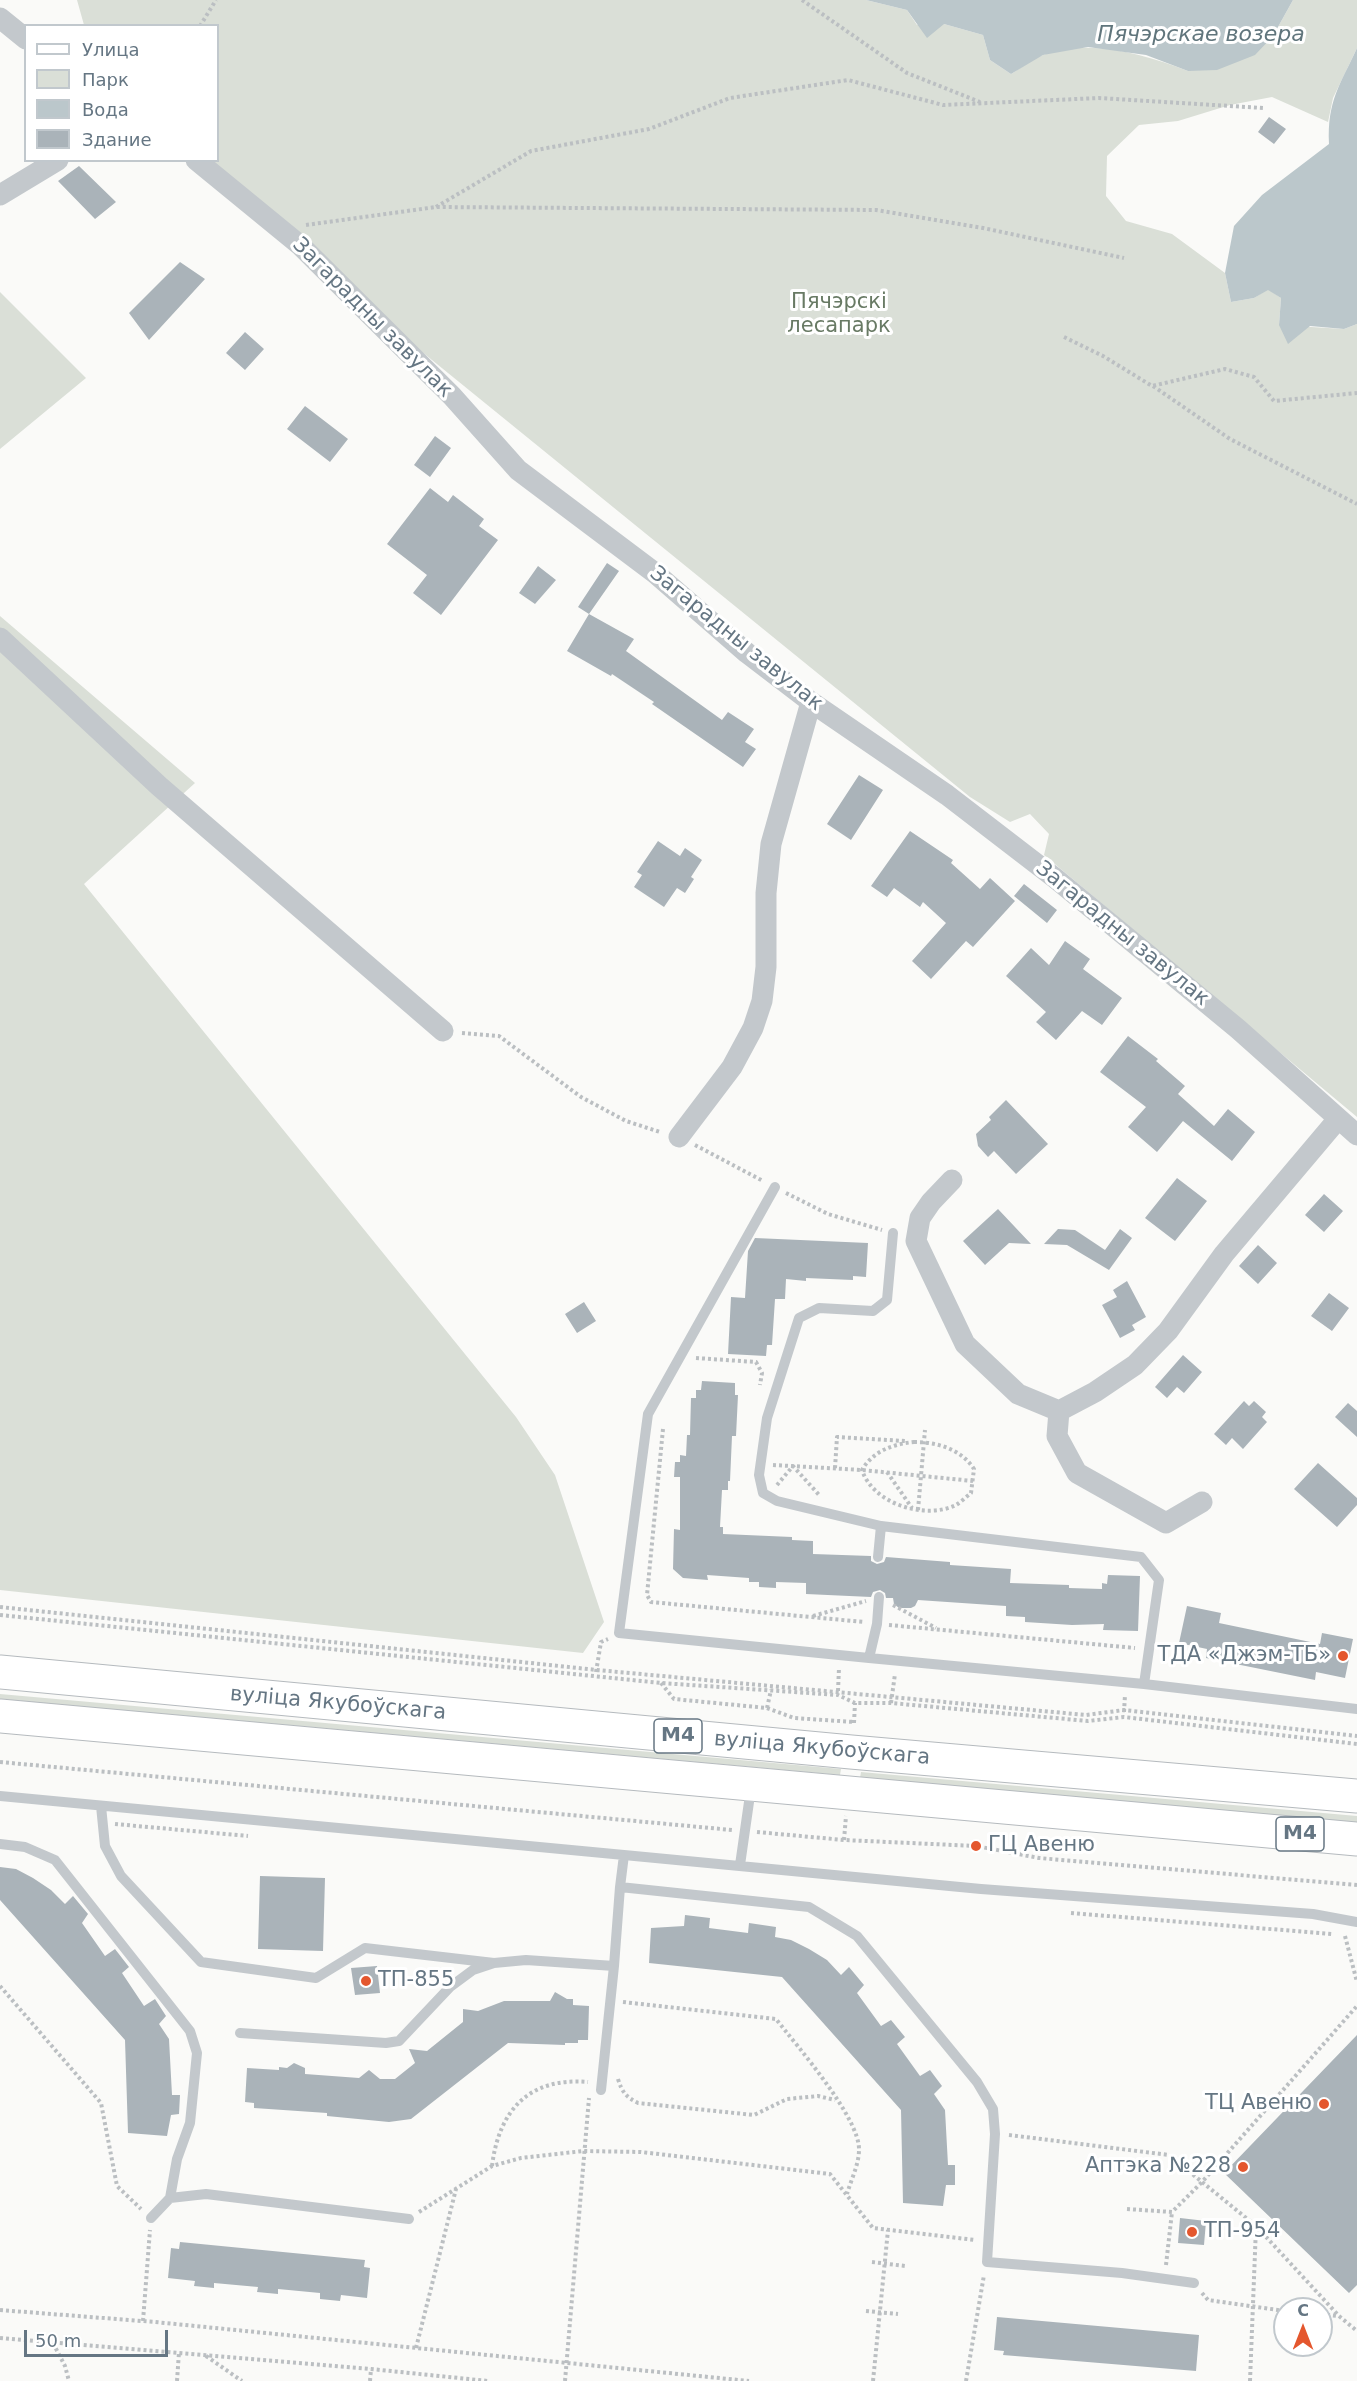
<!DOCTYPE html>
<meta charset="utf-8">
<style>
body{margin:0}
#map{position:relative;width:1357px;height:2381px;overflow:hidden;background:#fafaf8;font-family:"DejaVu Sans",sans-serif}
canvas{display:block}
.legend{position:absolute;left:24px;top:24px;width:195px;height:138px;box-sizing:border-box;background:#fff;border:2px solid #c1c8cd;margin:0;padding:8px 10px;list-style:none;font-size:18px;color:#657683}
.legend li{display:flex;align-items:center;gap:12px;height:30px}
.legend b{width:30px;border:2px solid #c1c8cd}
.north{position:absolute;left:1273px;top:2297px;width:60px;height:60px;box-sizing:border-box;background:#fff;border:2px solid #c1c8cd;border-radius:50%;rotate:0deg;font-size:16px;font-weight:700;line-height:24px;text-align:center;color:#657683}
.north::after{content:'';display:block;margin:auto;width:21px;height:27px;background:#e4572e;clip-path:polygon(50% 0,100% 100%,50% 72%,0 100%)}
.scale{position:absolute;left:24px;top:2330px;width:144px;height:27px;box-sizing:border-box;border:3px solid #657683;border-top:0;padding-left:8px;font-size:18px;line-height:21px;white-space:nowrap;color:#657683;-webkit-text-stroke:4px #fff;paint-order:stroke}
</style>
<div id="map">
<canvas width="1357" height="2381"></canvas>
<ul class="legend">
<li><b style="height:8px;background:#fff"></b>Улица</li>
<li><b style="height:16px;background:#dadfd7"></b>Парк</li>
<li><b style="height:16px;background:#bbc7cb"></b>Вода</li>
<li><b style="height:16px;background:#aab3b9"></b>Здание</li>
</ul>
<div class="north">С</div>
<div class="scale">50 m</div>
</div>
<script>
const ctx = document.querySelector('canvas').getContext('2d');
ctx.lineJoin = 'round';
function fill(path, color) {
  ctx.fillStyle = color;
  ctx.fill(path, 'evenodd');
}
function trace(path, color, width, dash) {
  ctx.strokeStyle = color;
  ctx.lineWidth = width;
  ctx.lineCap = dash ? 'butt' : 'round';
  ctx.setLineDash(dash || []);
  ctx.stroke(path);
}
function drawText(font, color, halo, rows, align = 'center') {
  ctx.font = font + ' "DejaVu Sans",sans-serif';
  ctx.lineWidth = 6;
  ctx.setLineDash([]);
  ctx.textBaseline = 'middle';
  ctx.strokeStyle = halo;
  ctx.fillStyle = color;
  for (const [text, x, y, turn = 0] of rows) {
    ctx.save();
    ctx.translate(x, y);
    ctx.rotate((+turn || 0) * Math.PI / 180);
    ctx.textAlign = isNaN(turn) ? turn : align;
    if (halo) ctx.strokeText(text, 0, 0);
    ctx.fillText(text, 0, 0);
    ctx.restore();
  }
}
fill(new Path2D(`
 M77,0H866L907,10L917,25L944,24L983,35L990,60L1011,74C1021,68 1032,59 1043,55C1091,38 1143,54 1188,71L1273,36L1293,0H1357V48L1333,98L1328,122L1272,97L1230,105L1178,121L1139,125L1107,156L1106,196L1126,221L1172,234L1225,273L1231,302L1254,298L1268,289L1281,298L1279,325L1344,329L1357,324V1117L1044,855L1049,834L1030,814L1010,822L970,797L187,161L218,160V26L84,25Z
 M0,292L86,378L0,449Z
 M0,616L195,783L84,884L516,1417L555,1475L604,1622L583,1653L0,1590Z
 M0,1694L841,1769L840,1775L0,1699Z
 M861,1772L1357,1816V1823L860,1778Z`), '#dadfd7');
fill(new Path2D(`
 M866,0H1293L1273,36L1255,55L1217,70L1188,71L1146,55L1088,47L1043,55L1011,74L990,60L983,35L944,24L927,38L907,10Z
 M1357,48V324L1344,329L1310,326L1288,344L1279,325L1281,298L1268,290L1254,298L1231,302L1225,273L1234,226L1262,195L1329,144C1327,101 1340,85 1357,48Z`), '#bbc7cb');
fill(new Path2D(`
 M1269,117L1286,129L1274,144L1258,132Z
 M79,166L116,202L95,219L58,181Z
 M180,262L205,279L149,340L129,313Z
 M245,332L264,349L245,370L226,353Z
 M305,406L348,439L330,462L287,429Z
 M435,436L451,448L430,477L414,465Z
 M430,488L448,502L453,495L484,519L479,526L498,540L441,615L413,593L427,575L387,544Z
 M607,563L619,571L589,614L578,607Z
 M538,566L556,580L535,604L519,593Z
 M589,614L634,639L626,651L722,720L728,712L754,729L745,742L756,749L743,767L652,704L654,702L612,674L611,676L567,651Z
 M859,775L883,790L851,840L827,824Z
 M910,831L953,860L951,863L980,889L990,878L1015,901L973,947L966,941L931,979L912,961L946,923L923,902L920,907L894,888L887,897L871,886Z
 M658,841L680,856L685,848L702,860L691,877L694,879L685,893L677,888L664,907L634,887L642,875L637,872Z
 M1024,884L1057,910L1047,923L1014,896Z
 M1065,941L1090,959L1083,969L1122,998L1102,1025L1082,1011L1056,1040L1036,1022L1046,1012L1006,976L1031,948L1049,965Z
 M1128,1036L1158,1059L1156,1061L1185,1086L1178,1094L1214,1126L1228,1109L1255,1132L1232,1161L1183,1121L1157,1152L1128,1127L1146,1107L1100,1072Z
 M1006,1100L1048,1144L1016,1174L994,1151L988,1157L978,1146L976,1134L991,1120L989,1117Z
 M1177,1178L1207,1201L1175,1241L1145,1218Z
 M1324,1194L1343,1211L1324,1232L1305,1215Z
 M998,1209L1031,1244L1009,1243L985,1265L963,1241Z
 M1058,1229L1075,1230L1105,1250L1120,1229L1132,1238L1109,1270L1067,1245L1044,1244Z
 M755,1238L868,1243L866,1277L853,1276V1280L806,1278V1281L786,1279L785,1299H775L772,1345H767L766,1356L728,1354L731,1297L745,1298L748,1251Z
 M1258,1245L1277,1263L1258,1284L1239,1266Z
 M1127,1281L1146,1317L1132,1325L1135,1330L1120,1338L1102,1305L1117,1297L1113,1290Z
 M1329,1293L1349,1308L1332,1331L1311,1316Z
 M584,1302L596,1321L577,1333L565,1314Z
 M1183,1355L1202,1372L1184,1393L1177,1387L1167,1398L1155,1387Z
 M702,1381L735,1383V1395H738L736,1436H732L730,1481H728V1490H722L720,1527H723V1534L792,1537V1540L813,1541V1554L871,1556V1561L877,1564L884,1562L886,1557L950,1562V1565L1011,1569L1010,1583L1069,1585V1588L1102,1589V1583L1107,1584L1108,1575L1140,1576L1138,1631L1103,1630L1104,1624L1072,1625L1025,1622V1617L1006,1616V1606L918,1600L915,1606L911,1608H899L894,1604L893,1598H886L885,1593L880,1590L873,1592L871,1597L806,1594V1583L776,1582V1588L759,1587V1582H749V1578L707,1575L708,1580L683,1578L673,1569L674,1529L680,1530V1477H674L675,1462H680V1455L686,1456L687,1435H690L691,1398H696V1390H701Z
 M1244,1401L1249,1406L1254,1401L1266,1412L1262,1417L1267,1422L1243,1449L1232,1438L1226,1445L1214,1434Z
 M1348,1403L1357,1411V1437L1335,1417Z
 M1318,1463L1357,1498V1505L1337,1527L1294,1489Z
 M1187,1606L1221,1613L1219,1623L1320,1644L1322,1633L1353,1639L1345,1678L1316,1672L1315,1680L1206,1658L1207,1649L1179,1643Z
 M0,1867L16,1869L33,1878L51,1890L65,1904L73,1896L88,1914L82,1923L105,1956L115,1949L129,1967L122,1973L144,2006L155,1999L166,2016L159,2024L169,2039L172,2095H180L179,2114L171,2115L167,2136L128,2133L125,2040L0,1900Z
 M260,1876L325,1878L323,1951L258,1949Z
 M685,1915L710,1918L709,1928L748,1933L749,1923L776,1927L775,1937L791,1940L809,1949L827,1960L841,1975L849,1967L864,1985L857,1993L881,2026L891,2020L905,2037L897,2044L920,2076L930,2070L942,2086L934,2094L945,2110L948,2165H955V2185H946L943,2206L903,2203L901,2110L782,1977L649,1963L651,1928L684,1926Z
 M377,1966L380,1993L355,1995L351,1968Z
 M555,1992L567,1999H573V2005L589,2006L588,2040H578V2043H565V2045L508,2043L411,2119L389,2122L327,2116V2113L254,2108V2103L245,2102L247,2068L279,2070V2067L287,2068L294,2063L305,2068V2074L359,2078L369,2070L380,2079H395L415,2063L409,2049L427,2051L463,2022V2009L478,2011L504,2001H550Z
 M1357,2035V2285L1349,2293L1224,2173Z
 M1180,2218L1206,2221L1204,2245L1178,2243Z
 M180,2242L365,2260L364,2267L370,2268L367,2298L341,2295L340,2301L320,2299V2293L278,2289V2294L257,2292L258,2287L214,2283V2288L194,2286L195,2281L168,2278L171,2248L179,2249Z
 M997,2317L1199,2335L1196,2371L1003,2355L1004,2351L994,2350Z`), '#aab3b9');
const primary = new Path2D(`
 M0,1672L851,1752L1357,1796
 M0,1716L1357,1839`);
trace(primary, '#b5babe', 35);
trace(new Path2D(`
 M802,0L907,73L980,102
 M200,26L216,0
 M436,207L531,151L649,129L730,98L848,80L943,105L1099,98L1263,108
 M306,225L436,207L876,210L983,228L1124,258
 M1064,337L1103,356L1152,386L1225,369L1254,377L1274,401L1357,393
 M1153,386L1230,439L1357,504
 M462,1033L499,1036L581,1097L626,1121L660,1132
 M695,1145L763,1181
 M786,1193L828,1214L882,1230
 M696,1358L756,1362L762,1373L760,1385
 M663,1429L647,1595L651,1602L864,1622
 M914,1442C937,1442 961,1449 974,1469L971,1493C966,1497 961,1502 956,1505C925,1520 873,1504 862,1470C873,1451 893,1444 914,1442Z
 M773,1465L862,1470L973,1481
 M835,1468L837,1437L905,1441
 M887,1472L912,1508
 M777,1485L793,1466L820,1496
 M918,1510L925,1430
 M893,1605L936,1628
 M0,1607L597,1670L1086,1715L1124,1710L1357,1736
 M0,1615L661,1683L838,1695L855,1703H891L1088,1721L1124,1717L1357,1744
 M813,1616L866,1601
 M889,1625L1135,1648
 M596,1672L601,1642L608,1639
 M661,1683L674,1699L767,1708L794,1718L854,1722
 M838,1691L839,1668
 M891,1703L895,1674
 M767,1708L771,1690
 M1124,1712L1125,1695
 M854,1723L855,1703
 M0,1762L732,1830
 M115,1824L248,1836
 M757,1832L844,1840L976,1846L1039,1858L1357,1885
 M844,1840L846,1816
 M1071,1913L1332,1934
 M1345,1936L1357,1982
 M0,1986L101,2103L117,2186L141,2209
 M623,2002L776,2019C797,2046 860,2118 859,2150C859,2164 851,2180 847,2194
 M618,2079C622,2092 626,2097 638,2103L754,2115L787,2099L818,2096L835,2100
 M1009,2135L1169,2155L1256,2226L1339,2316L1357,2331
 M492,2166C499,2110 529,2077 588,2082
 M1127,2209L1172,2212L1202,2182L1357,2006
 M419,2212L492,2166L521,2158L583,2151L641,2152L830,2174L873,2228L975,2240
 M872,2262L905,2266
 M1166,2265L1172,2212
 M1202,2293L1208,2300L1285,2311
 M0,2310L155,2322L749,2381
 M866,2311L898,2314
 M1321,2314L1338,2316
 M143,2321L150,2230
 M0,2338L371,2369L488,2381
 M53,2343L65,2366L69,2381
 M416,2348L456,2189
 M206,2356L242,2381
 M177,2381L179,2352
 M370,2381L371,2369
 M565,2381L589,2098
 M873,2381L888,2230
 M966,2381L984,2275
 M1250,2381L1256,2227`), '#bbbfc2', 4, [3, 3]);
trace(new Path2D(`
 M775,1187L648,1414L619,1633L869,1658
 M893,1233L887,1300L873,1311L819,1308L799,1318L767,1418L759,1475L763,1493L777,1501L881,1526L1141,1557L1159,1580L1144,1684
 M878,1557L881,1526
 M879,1597L877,1624L869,1658L1144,1684L1357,1709
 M0,1796L624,1855L620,1887L809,1907L857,1936L977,2082L993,2109L995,2134L987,2262L1122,2273L1194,2283
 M101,1806L105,1846L121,1876L201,1962L316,1978L365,1948L494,1963
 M0,1844L25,1847L55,1860L190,2031L197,2053L190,2123L177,2159L170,2198
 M624,1855L981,1889L1313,1914L1357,1922
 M740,1865L751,1788
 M240,2033L386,2043L399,2041L450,1987L473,1970L494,1963L526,1960L614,1966L620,1887
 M601,2090L614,1966
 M151,2218L170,2198L206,2194L409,2219`), '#c3c8cc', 10);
trace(new Path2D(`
 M0,18L26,39
 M196,160L301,246L452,396L518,470L655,573L747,653L811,702L947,795L1055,878L1238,1029L1357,1135
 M0,195L58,160
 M0,638L159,786L443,1031
 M679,1137L732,1067L753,1028L762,1001L766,967V893L771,844L811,702
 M952,1180L931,1202L920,1218L916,1241L965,1344L1018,1394L1059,1411
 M1202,1502L1166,1523L1077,1473L1057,1436L1059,1411L1095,1392L1135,1365L1168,1331L1224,1254L1338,1119`), '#c3c8cc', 21);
trace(primary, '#fff', 33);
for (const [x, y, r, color] of [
 [1343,1656,6,"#e4572e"],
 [976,1846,6,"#e4572e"],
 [366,1981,6,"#e4572e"],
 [1324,2104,6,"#e4572e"],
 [1243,2167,6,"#e4572e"],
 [1192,2232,6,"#e4572e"]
]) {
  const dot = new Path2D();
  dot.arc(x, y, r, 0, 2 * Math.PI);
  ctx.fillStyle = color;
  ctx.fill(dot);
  trace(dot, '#fff', 2);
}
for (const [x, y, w] of [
 [678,1736,48],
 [1300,1834,48]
]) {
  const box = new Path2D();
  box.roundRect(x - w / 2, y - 17, w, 34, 4.5);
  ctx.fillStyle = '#fff';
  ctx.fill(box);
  trace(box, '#657683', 1.5);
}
drawText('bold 20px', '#657683', null, [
 ["М4",678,1736],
 ["М4",1300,1834]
]);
drawText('21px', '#687a64', '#fff', [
 ["Пячэрскі",839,303],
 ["лесапарк",839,327]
]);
drawText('21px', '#657683', '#fff', [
 ["Загарадны завулак",372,318,45],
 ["Загарадны завулак",736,639,39],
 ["Загарадны завулак",1122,934,39],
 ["вуліца Якубоўскага",338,1704,5],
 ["вуліца Якубоўскага",822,1749,5]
]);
drawText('21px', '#657683', '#fff', [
 ["ТДА «Джэм-ТБ»",1331,1656],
 ["ГЦ Авеню",988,1846,"left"],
 ["ТП-855",378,1981,"left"],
 ["ТЦ Авеню",1312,2104],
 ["Аптэка №228",1231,2167],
 ["ТП-954",1204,2232,"left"]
], 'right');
drawText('italic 22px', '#60757c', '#fff', [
 ["Пячэрскае возера",1201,35]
]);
</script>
